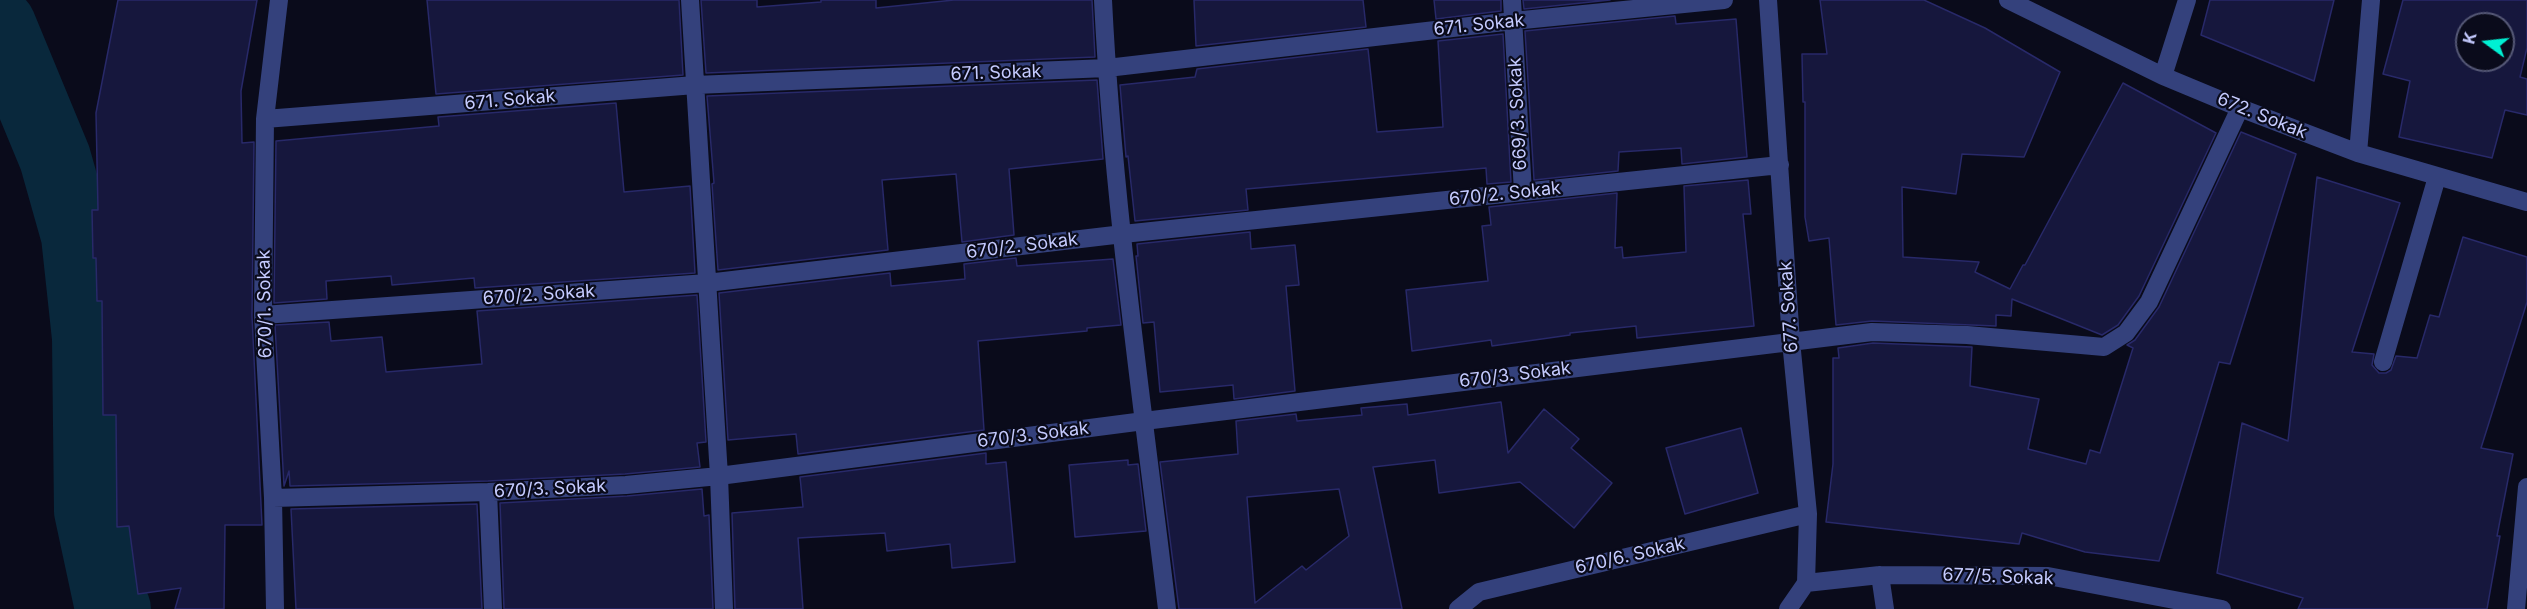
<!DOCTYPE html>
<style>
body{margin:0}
#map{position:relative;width:2527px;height:609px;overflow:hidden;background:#0a0b1b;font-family:Inter,sans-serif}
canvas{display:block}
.north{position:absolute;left:2455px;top:12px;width:60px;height:60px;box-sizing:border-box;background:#0a0b1b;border:2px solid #555876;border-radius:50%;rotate:285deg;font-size:16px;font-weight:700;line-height:24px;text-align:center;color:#c5cbff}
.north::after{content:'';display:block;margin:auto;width:21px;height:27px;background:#00f0d3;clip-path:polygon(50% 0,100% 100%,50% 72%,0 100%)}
</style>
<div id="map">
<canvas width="2527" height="609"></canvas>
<div class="north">K</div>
</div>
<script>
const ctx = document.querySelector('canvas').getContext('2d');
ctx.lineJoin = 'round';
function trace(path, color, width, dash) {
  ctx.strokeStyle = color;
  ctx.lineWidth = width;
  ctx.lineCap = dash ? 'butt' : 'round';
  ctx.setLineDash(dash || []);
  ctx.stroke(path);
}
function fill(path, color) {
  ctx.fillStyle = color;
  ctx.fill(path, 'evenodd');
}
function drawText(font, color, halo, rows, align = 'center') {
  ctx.font = font + ' Inter,sans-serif';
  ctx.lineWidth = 4.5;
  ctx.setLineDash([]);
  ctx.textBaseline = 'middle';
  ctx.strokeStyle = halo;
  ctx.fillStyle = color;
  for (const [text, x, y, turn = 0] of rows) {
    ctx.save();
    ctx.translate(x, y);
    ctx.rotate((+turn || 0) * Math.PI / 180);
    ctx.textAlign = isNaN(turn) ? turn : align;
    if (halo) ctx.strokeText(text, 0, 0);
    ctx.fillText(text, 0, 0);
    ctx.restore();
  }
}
trace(new Path2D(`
 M0,25L55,158L77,236L88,338L90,511L110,604L115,609`), '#09283c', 72);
const building = new Path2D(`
 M118,0H257L241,91L242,143L254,142L252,316L262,525H225L224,609H175L181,588L138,594L129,526L117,527L116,415H103L102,301H97L96,258H93L92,210H98L96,113Z
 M427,0H679L683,75L436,94Z
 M701,0H757V7L821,2V0H876V8L954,0H1092L1095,57L706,73Z
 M1194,0H1363L1366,27L1196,46Z
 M1434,0H1501V11L1436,19Z
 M1523,0H1610L1524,9Z
 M1820,0H1924L1985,28L2060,72L2024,157L1962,154L1956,194L1902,187L1903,257L1979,262L1975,272L2010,289L2023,265H2025L2123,83L2216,133L2139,296L2118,325L2102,335L2012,299L2011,316L1996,315V326L1872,321L1836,325L1829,238L1809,241L1805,217V102H1803L1802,54H1827Z
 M2210,0H2334L2314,81L2201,35Z
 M2403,0H2527V48L2520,77L2527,79V115L2505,110L2492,158L2399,137L2410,81L2383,74ZM2467,24H2503V60H2467Z
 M1675,16L1676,24L1736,19L1747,157L1682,164L1681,148L1619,152L1618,171L1534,180L1525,31Z
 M1503,34L1511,182L1487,184L1486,168L1246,189L1248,210L1135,221L1128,156L1126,157L1120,85L1195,77L1197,69L1368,49L1377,132L1443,127L1438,41Z
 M1097,80L1103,159L1009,169L1014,235L962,242L956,174L882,180L888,250L718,270L712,184L714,183L707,96Z
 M616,103L624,192L690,186L695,273L475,288L474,278L392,285L391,276L326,281L327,299L274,303L276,141L439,126L438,117Z
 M2241,132L2296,154L2230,364L2219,362L2159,561L2085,552L2022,533L2019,544L1826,522L1833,464V358H1839L1838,348L1873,343L1972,347L1970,386L2039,399L2028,449L2086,464L2090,450L2100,453L2133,348L2127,345L2135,340L2159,307Z
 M2317,177L2400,203L2352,352L2374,354L2372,365L2379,373H2386L2391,370L2396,356L2417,358L2430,315L2439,317L2463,237L2527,257V302L2481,448L2513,454L2497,536H2500L2487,609H2298L2303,598L2217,573L2242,423L2288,441Z
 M1748,180L1751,214H1743L1754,326L1637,338L1636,326L1570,333V335L1492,346L1491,340L1412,351L1406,290L1488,281L1482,226L1491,225L1489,207L1617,193L1615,248L1622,247L1623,258L1686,252L1684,186Z
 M1250,232L1251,249L1295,245L1299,285L1286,286L1295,391L1234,399L1233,385L1160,392L1154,322L1143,323L1136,256H1138L1137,244Z
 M1016,258L1017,266L1113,259L1121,325L1087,328V331L978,341L984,430L798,454L796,434L728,440L719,293L890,273L891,286L965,279L964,264Z
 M697,295L706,442L697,443L700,467L625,474L488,481L290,486L289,471L284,486L275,325L329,322L331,341L382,337L386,372L482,364L477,311Z
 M1501,402L1508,453L1544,409L1579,439L1571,448L1612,483L1574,528L1520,482L1439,493L1435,460L1373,467L1402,609H1179L1160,462L1238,454L1236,421L1296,414L1297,421L1362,415L1361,408L1407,404L1408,415ZM1339,489L1349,536L1306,570L1302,566L1255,603L1247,497Z
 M1741,428L1758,493L1685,514L1666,448Z
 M986,453V464L1006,462L1015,562L952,568L950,544L887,551L885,533L798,538L803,609H735L732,513L803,507L800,477Z
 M1128,460V465L1138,464L1146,531L1075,537L1069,465Z
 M702,489L704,516L709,515L713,609H504L500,503L627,496Z
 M477,504L482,609H296L291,509Z`);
fill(building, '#16173d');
trace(building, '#282969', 1.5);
trace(new Path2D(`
 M690,0L719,476L724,609
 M1103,0C1113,204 1143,407 1167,609
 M1512,0L1523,192
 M1768,0L1791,341L1808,514L1806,583L1788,609
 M2008,0L2163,76L2240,108L2358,153L2527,202
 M2163,76L2187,0
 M265,119L695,85L1107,68L1513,21L1724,0
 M2358,153L2371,0
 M263,315L707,283L1123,234L1780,165
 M2383,362L2437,177
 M488,492L493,609
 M273,498L488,492L626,485L719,476L1144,421L1872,332L1967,335L2104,347L2126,333L2149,302L2240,108
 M1880,575L1885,609
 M1806,583L1880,575L2048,576L2222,609
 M275,609L273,498L263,315L265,119L279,0
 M1458,609L1479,592L1808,514
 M2516,609L2527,487`), '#34417c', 18);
drawText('18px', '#c5cbff', '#0a0b1b', [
 ["671. Sokak",1479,25,-6],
 ["671. Sokak",996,73,-2],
 ["671. Sokak",510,100,-5],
 ["669/3. Sokak",1518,114,-93],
 ["672. Sokak",2262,116,22],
 ["670/2. Sokak",1505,194,-6],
 ["670/2. Sokak",1022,246,-7],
 ["670/2. Sokak",539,295,-4],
 ["670/1. Sokak",265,304,-91],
 ["677. Sokak",1789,307,-94],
 ["670/3. Sokak",1515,375,-7],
 ["670/3. Sokak",1033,435,-7],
 ["670/3. Sokak",550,489,-3],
 ["670/6. Sokak",1630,556,-13],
 ["677/5. Sokak",1998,577,2]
]);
</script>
